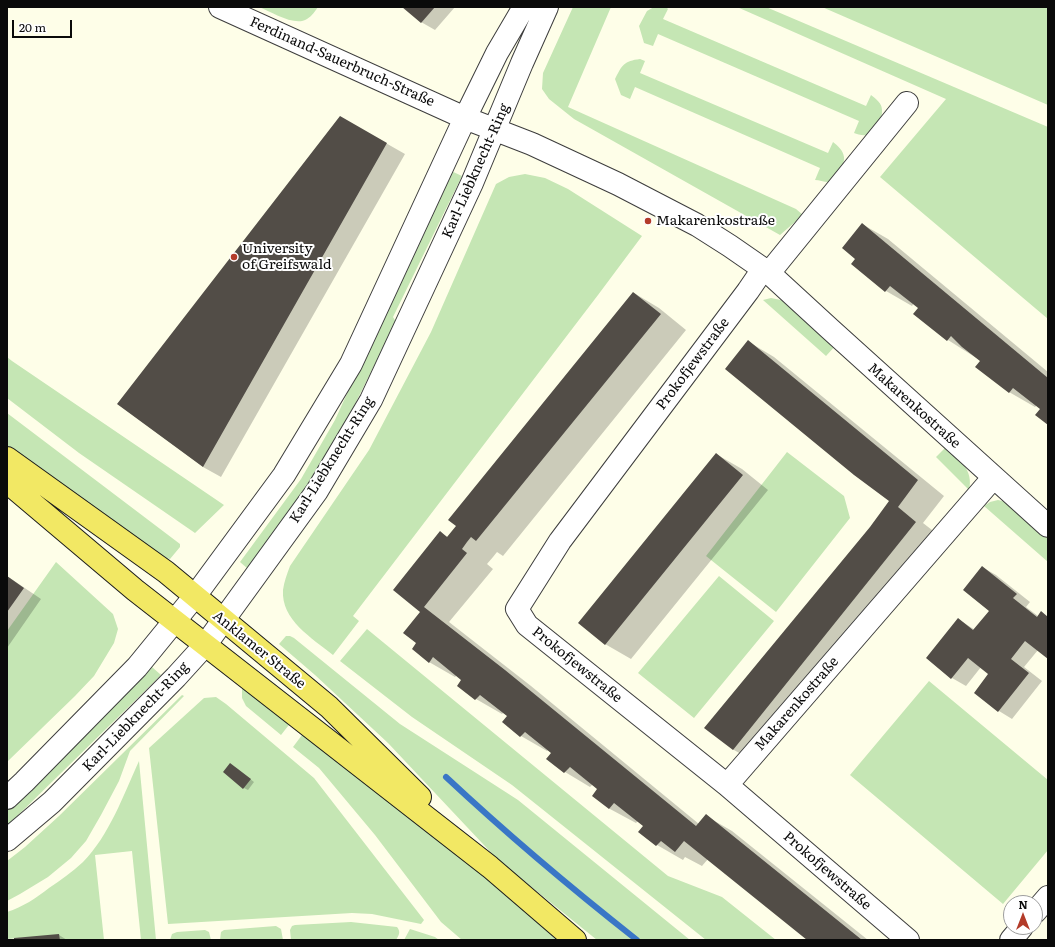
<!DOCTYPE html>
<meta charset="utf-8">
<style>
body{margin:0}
#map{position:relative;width:1055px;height:947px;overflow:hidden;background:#fefee8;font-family:Literata,serif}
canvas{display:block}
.frame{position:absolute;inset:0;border:8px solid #0a0a0a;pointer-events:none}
.north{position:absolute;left:1003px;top:895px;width:40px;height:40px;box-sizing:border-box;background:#fff;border:1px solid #9d9d9d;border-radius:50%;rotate:0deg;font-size:11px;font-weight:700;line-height:16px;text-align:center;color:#0a0a0a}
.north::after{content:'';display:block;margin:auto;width:14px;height:18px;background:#b33b29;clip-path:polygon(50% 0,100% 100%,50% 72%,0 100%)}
.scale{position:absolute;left:12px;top:20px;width:60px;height:18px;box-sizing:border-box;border:2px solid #0a0a0a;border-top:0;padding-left:5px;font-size:12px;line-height:14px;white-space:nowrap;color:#0a0a0a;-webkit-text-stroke:3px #fff;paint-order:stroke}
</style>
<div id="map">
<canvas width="1055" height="947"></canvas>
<div class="frame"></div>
<div class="north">N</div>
<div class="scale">20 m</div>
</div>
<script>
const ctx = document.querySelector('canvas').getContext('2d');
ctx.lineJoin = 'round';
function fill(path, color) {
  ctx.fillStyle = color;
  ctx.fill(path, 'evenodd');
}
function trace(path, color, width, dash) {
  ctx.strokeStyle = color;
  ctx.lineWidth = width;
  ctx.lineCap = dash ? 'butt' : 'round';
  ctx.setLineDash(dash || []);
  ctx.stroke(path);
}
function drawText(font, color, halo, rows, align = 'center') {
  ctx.font = font + ' Literata,serif';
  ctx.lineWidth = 4;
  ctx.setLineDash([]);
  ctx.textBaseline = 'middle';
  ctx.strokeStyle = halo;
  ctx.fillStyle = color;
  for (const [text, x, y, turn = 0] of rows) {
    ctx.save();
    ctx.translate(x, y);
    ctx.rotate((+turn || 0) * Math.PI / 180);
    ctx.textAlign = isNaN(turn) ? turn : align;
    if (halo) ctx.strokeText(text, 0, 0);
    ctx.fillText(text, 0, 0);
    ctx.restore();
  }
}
fill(new Path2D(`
 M259,7H318C315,11 312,16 307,19C295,27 272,12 259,7Z
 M573,7H611L568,107L796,209L803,215L780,235L574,119L549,99L542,89L543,73Z
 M654,7H666L668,9L663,19L866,106L871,95C876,99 882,103 882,110C883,118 875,134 866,135C863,136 857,134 854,133L859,121L658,34L653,46L644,43L639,26L647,11Z
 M737,7H766L1048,127V319L880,177L946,99Z
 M822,7H1048V105Z
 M640,59L645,61L640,73L828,153L833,142C838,146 843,150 844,157C845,165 837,181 828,182C824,182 819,180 815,180L820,168L635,87L630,99L621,95L615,79C622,65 624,61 640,59Z
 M449,170L462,176L393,317L396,322L343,428L306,489L248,569L240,562L301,479L335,420Z
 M525,174L545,178L568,189L642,236L598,295L353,616L359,621L333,655C312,638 281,620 283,590C284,582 287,574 290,566L369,450L431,332L496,184L509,177Z
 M771,298L781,300L788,304L837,344L826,356L763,300Z
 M7,357L12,361L224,505L195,533L79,453L7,398Z
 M7,413L180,544V547L170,559L166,558L7,449Z
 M946,447C959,459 974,470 969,490L936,457Z
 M787,452L844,496L850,518L776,612L706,556Z
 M998,500L1006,502L1048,539V562L984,506L990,502Z
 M56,562L113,614L118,629L114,643L94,676L75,696L7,762V631Z
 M719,576L774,621L694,718L638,673Z
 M367,629L668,876L722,897L776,940H706L512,785L412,717L340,661Z
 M286,636H290L294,638L400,724L518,800L690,940H597L498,860L388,743L315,675L279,644Z
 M152,667L161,675L7,826V810Z
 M929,681L1048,780V850L1003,904L850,775Z
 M242,683L292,721L281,735L246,706L242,698Z
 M182,695L184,696L130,751L119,781L101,815L86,841L71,858L48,877L20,894L7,901V861L25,847L59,816Z
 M216,697L226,704L314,778L424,920L421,924L372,914L352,913L168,924L149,748L204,698Z
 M305,731L565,940H462L441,922L375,835L319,768L293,747Z
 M139,761L156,940H141L132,851L95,855L104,940H60L59,935L7,939V912C23,907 36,898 49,888C61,880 72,872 83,862C109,836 124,794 139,761Z
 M351,922L397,927C401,932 399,935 396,940H291L290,930L292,926L295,925Z
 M276,926L281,929L283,940H220L221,932L224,930Z
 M410,929L435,937L439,940H404Z
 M205,930L209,932L211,940H170L172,934L177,932Z`), '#c5e6b4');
fill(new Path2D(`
 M404,7H455L435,30L421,22Z
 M340,117L405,154L221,477L203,467L118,404Z
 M862,224L888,239L1048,372V424L1042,408L1037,405L1035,407L1009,392L981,361L948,340L915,314L919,308L914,303L912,306L886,291L857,259Z
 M634,293L659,308L686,330L503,556L497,552L493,557L487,564L493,569L449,622L531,686L699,824L706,816L732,831L868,940H809L708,859L702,866L685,857L683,860L657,845L644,826L638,821L636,823L610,809L594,796L599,789L593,784L590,787L565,772L552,753L548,750L547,751L521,736L503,722L508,716L503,713L502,714L476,699L458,685L463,680L457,675L455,677L429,662L418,643L421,612L440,533L448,537Z
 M749,342L774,357L944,496L923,523L941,537L760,765L734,750L706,728L871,527L891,500Z
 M716,454L742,469L768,490L631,659L605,644Z
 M982,567L996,575L1030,602L1026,607L1038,616L1041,613L1048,617V657L1038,650L1024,667L1042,681L1012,719L999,711L990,674L981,667L966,686L952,678L927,658L958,619L975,630L990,610Z
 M7,576L41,599L7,648Z
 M235,767L254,782L248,790L244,788Z
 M59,935L67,940H15Z`), '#0003');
trace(new Path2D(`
 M446,777C507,834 571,888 637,940`), '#3a76c6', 6);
fill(new Path2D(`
 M402,7H435L421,23Z
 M340,116L387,143L203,467L117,404Z
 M862,223L1048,378V425L1035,415L1040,409L1013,388L1009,393L975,367L980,361L962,347L951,336L947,341L913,314L918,308L890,286L885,292L851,264L855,259L842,248Z
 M633,292L661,314L476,541L471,537L467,542L462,549L467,553L424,607L505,670L696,826L706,814L862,940H807L684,841L675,852L661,841L656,846L638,832L643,826L614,803L609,809L592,796L597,789L570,767L564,773L546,759L551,753L525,732L520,737L502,722L507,716L480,695L475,700L457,686L461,680L433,657L429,663L412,649L416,643L403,633L420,612L393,590L440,531L447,537L456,526L448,520Z
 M748,340L918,480L898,507L916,522L733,750L704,728L870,527L889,501L854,475L725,369Z
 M716,453L743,475L605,645L578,623Z
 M982,566L1017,594L1013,598L1037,617L1041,611L1048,617V659L1025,641L1011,659L1029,673L998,712L974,693L988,674L968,658L951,679L926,658L958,618L973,630L989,611L963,590Z
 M7,576L24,588L7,612Z
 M230,763L251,779L243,789L223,772Z
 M59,934L60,940H14V938Z`), '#524d47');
const minor = new Path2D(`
 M220,7L465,118L532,144L618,184L697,225L730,246L769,273L830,329L1048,526
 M763,269L748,291L560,541L517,609L527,625L727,785L908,940
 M769,273L907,103
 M727,785L993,478
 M7,798L24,782L137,667L195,596L284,475L351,364L465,118L497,53L524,7
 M7,840L52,802L176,677L206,644L317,491L371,400L472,183L522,63L547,7
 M1035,912L1048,897
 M1011,940L1022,927`);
const major = new Path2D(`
 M7,458L166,572L329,707L420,797
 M7,482L135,590L490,867L575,940`);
trace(minor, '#3d3d3d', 24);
trace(major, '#1b1b1b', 24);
trace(minor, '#fff', 22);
trace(major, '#f2e864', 22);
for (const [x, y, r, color] of [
 [648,221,4,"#b33b29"],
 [234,257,4,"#b33b29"]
]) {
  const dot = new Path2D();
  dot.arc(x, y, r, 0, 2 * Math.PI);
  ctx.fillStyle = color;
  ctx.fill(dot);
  trace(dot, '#fff', 1.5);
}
drawText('14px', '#0a0a0a', '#fff', [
 ["Ferdinand-Sauerbruch-Straße",342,62,24],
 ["Karl-Liebknecht-Ring",476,171,-66],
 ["Prokofjewstraße",693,364,-53],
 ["Makarenkostraße",914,406,42],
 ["Karl-Liebknecht-Ring",332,460,-58],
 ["Anklamer Straße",259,650,39],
 ["Prokofjewstraße",577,665,39],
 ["Makarenkostraße",797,704,-49],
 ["Karl-Liebknecht-Ring",136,717,-46],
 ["Prokofjewstraße",827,871,41]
]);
drawText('14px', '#0a0a0a', '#fff', [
 ["Makarenkostraße",656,221],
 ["University",242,249],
 ["of Greifswald",242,265]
], 'left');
</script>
